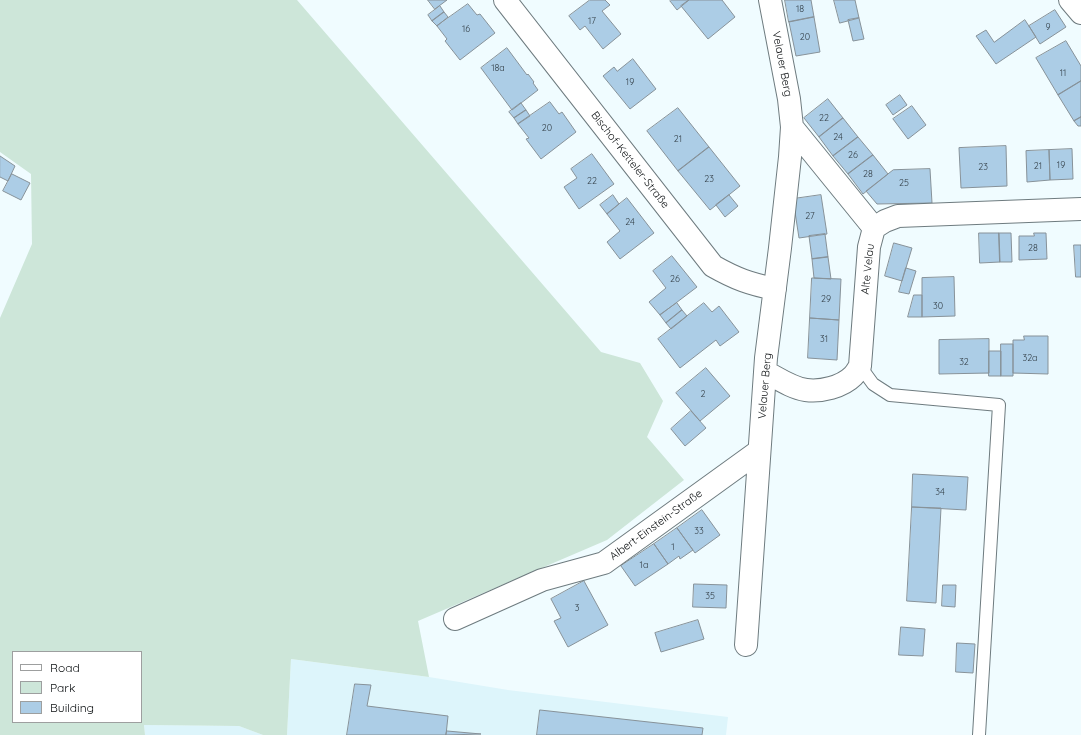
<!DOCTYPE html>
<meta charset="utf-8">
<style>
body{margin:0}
#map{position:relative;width:1081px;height:735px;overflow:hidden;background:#f0fcff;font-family:Quicksand,sans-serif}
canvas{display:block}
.legend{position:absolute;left:12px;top:651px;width:130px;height:72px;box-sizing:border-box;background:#fff;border:1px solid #9d9f9f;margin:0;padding:5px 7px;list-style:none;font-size:12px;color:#0a0e10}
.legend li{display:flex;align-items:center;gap:8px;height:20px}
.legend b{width:20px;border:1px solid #9d9f9f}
</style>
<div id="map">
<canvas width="1081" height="735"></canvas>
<ul class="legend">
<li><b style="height:5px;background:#fff"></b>Road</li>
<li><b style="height:11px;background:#cde6d9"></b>Park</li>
<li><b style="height:11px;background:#accde6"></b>Building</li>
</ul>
</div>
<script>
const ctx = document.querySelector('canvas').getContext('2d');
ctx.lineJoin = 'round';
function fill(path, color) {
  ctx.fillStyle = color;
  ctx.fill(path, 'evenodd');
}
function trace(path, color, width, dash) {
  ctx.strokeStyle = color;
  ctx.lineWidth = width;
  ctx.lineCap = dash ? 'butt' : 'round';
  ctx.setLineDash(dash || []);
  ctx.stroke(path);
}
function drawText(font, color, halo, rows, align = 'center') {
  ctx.font = font + ' Quicksand,sans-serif';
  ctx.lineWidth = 3.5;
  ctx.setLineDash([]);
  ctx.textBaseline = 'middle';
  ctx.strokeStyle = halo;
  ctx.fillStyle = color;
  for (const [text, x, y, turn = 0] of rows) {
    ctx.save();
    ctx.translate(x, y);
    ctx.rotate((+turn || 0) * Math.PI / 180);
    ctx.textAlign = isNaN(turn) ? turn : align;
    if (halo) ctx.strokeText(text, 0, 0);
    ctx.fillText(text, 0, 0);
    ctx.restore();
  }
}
fill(new Path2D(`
 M291,659L429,677L508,690L728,717L726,735H287Z
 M144,725L239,726L263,735H145Z`), '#ddf5fb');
fill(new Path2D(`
 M0,0H297L601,352L640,363L663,401L647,437L684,480L607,540L418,621L429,677L291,659L287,735H263L239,726L144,725L145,735H0V318L32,244L31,174L0,152ZM13,652H141V722H13Z`), '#cde6d9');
const building = new Path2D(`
 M428,0H447L435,9Z
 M590,0H605L610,5L602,11L621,34L603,49L585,26L580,30L569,16Z
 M671,0H689L677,10L670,1Z
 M689,0H722L735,17L708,39L681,6Z
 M785,0H811L814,17L789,22Z
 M834,0H855L859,18L840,23Z
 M468,4L477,15L480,14L495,33L460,60L445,41L447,39L437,26Z
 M440,6L444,12L432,21L428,15Z
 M1055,10L1066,27L1040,44L1029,26Z
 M444,12L448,17L437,26L432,21Z
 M814,17L820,52L796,56L789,22Z
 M859,18L864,39L853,41L848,20Z
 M1025,20L1036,37L996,64L976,36L986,30L994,42Z
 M1066,41L1081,66V81L1058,95L1036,58Z
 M507,48L527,75L528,74L534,82L533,83L538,90L512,110L481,68Z
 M633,59L656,89L630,109L603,76L614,67L617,71Z
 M1081,81V117L1074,121L1058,95Z
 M900,95L907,105L893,115L886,105Z
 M828,99L843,118L819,137L804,118Z
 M550,102L559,114L562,112L576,132L541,159L526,139L529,138L518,124Z
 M521,103L526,110L514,118L509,112Z
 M912,106L926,125L908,139L893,119Z
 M678,108L709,147L678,171L647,131Z
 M526,110L530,116L518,124L514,118Z
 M1081,117V126H1078L1074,121Z
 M843,118L858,137L833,156L819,137Z
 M858,137L873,155L848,174L833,156Z
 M1006,146L1007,186L961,188L959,148Z
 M709,147L740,186L710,210L678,171Z
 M1072,149L1073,179L1050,180L1049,150Z
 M1049,150L1050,180L1027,182L1026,151Z
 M592,154L614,184L579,209L564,187L577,178L571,169Z
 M873,155L888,174L863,194L848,174Z
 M0,156L15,166L8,181L0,177Z
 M930,169L932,203L877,204L866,191L893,170Z
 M12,174L30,183L21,200L3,191Z
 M613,195L619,204L607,214L600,205Z
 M729,195L738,206L725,217L716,205Z
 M821,195L827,234L799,238L793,199Z
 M627,198L654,233L620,259L607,242L620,231L607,214Z
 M979,233H999L1000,262L980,263Z
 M999,233H1011L1012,262H1000Z
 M1034,233H1046L1047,259L1019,260V236H1034Z
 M825,234L828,257L812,259L809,236Z
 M894,243L912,248L902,281L885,276Z
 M1074,245H1081V277H1076Z
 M672,256L697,287L660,315L649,302L666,288L653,271Z
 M828,257L831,279L814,278L812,259Z
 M906,268L916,271L909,294L899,292Z
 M954,277L955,316L922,317V278Z
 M812,278L841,279L839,320L810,318Z
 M914,295H922V317H908Z
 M677,303L682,310L666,323L660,315Z
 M704,303L712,312L719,306L739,332L720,346L716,340L680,368L658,339Z
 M682,310L687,316L671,329L666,323Z
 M810,318L839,320L837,360L808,358Z
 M1024,336H1048V374L1013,373V340H1024Z
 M989,339V373L939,374V340Z
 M1001,344H1013V376H1001Z
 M989,351H1001V376H989Z
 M706,368L730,396L700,421L676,393Z
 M691,411L706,428L685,446L671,429Z
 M913,474L968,477L966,510L912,507Z
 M912,507L941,508L936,603L907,601Z
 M702,510L720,535L695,553L677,528Z
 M677,528L693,550L680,559L679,556L668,564L654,544Z
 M654,544L668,564L635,586L621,566Z
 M584,581L608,625L568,647L554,621L561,618L551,599Z
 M694,584L727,585L726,608L693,607Z
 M943,585H956L955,607L942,606Z
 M698,620L704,639L661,652L655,633Z
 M901,627L925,629L923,656L899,655Z
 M957,643L975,644L973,673L956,672Z
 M355,684L371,685L367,706L448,716L446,735H347Z
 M540,710L703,728L702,735H537Z
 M447,731L481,734L446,735Z`);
fill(building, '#accde6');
trace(building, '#879299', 1);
const service = new Path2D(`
 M860,366L873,384L890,395L999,405L979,735`);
const minor = new Path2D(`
 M505,0L713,266C736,279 750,284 775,289
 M1070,0L1081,13
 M792,127L874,228
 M766,372C779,379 792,388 806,390C821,392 842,387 853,376C856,373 858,369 860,366L869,247L874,228L885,221L898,216L1081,209
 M455,619L542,580L604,563L759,451
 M746,645L766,358L780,248L790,157L792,127L789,99L770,0`);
trace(service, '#6e7b7f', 14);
trace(minor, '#6e7b7f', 24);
trace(service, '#fff', 12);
trace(minor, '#fff', 22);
drawText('9px', '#323e46', null, [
 ["18",800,9],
 ["17",592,21],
 ["9",1048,27],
 ["16",466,29],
 ["20",805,37],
 ["18a",498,68],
 ["11",1063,73],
 ["19",630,82],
 ["22",824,118],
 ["20",547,128],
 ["24",838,137],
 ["21",678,139],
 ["26",853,155],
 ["19",1061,165],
 ["21",1038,166],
 ["23",983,167],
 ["28",868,174],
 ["23",709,179],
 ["22",592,181],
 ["25",904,183],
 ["27",810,216],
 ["24",630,222],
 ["28",1033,248],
 ["26",675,279],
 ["29",826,299],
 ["30",938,306],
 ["31",824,339],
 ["32a",1030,358],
 ["32",964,362],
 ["2",703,394],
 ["34",940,492],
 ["33",699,531],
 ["1",673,547],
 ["1a",644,565],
 ["35",710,596],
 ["3",577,608]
]);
drawText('11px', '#0a0e10', '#fff', [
 ["Velauer Berg",782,64,79],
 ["Bischof-Ketteler-Straße",630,160,52],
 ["Alte Velau",868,269,-84],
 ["Velauer Berg",765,386,-85],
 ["Albert-Einstein-Straße",656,525,-36]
]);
</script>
